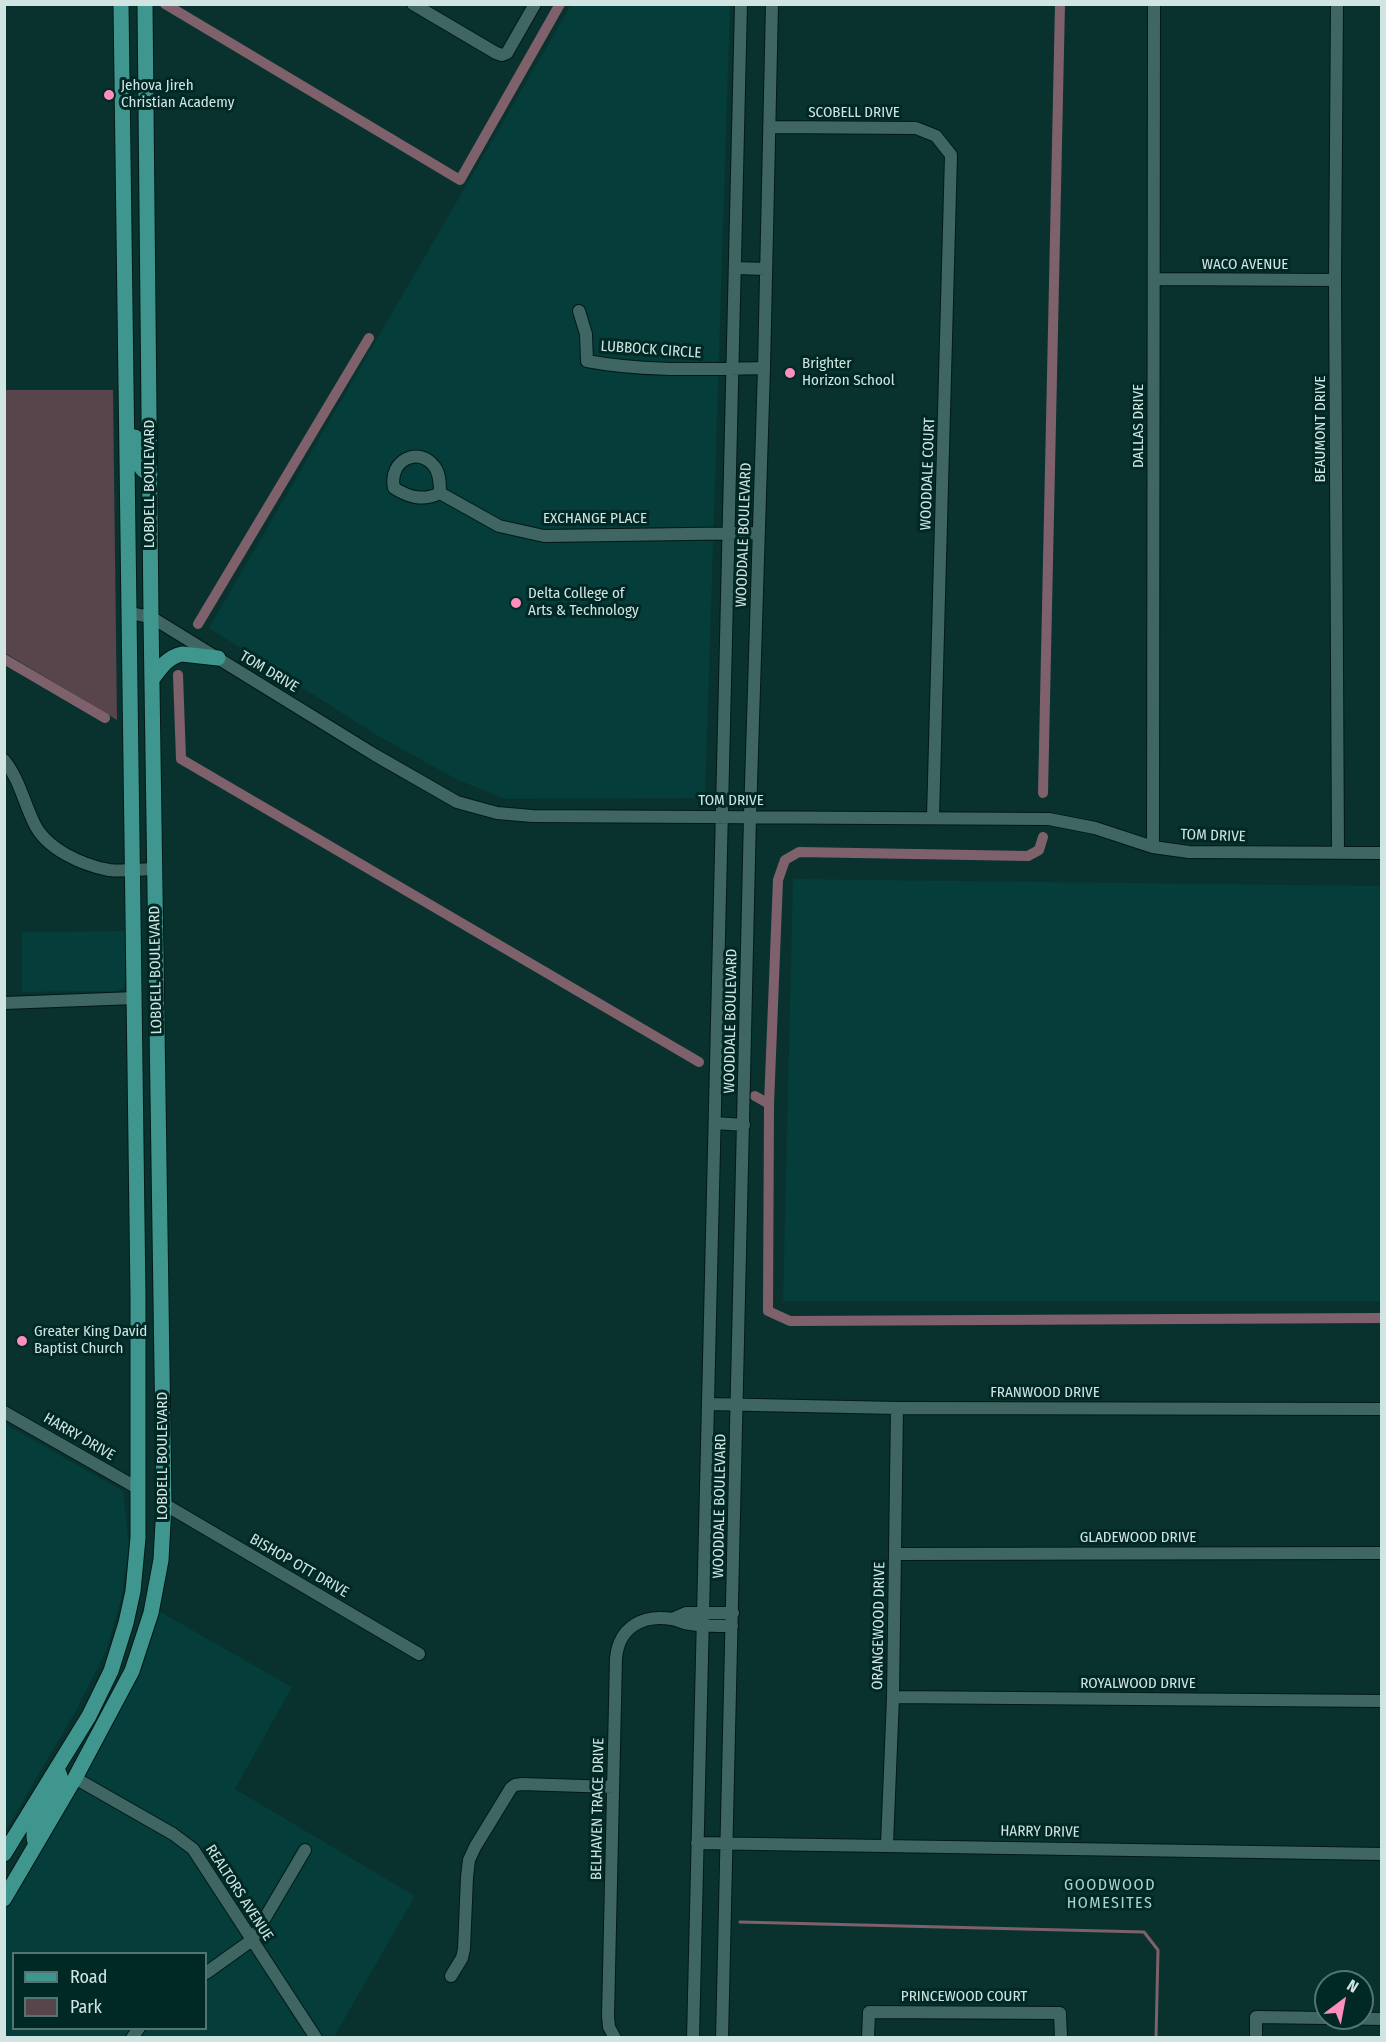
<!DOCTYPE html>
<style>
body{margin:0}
#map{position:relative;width:1386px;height:2042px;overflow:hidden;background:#09322f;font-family:"Fira Sans Condensed",sans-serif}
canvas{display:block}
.frame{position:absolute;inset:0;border:6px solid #d0e5e2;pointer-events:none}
.legend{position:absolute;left:12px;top:1952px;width:195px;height:78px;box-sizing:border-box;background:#002825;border:2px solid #537471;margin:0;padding:8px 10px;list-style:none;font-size:18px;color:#d0e5e2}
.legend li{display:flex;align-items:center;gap:12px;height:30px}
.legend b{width:30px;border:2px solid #537471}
.north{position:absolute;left:1314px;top:1970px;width:60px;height:60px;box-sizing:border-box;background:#002825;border:2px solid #537471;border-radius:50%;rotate:32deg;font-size:16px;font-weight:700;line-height:24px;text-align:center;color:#d0e5e2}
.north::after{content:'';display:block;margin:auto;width:21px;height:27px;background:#fe8ebb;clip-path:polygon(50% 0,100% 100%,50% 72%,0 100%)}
</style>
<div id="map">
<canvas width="1386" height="2042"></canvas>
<div class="frame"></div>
<ul class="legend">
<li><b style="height:8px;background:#3f968f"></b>Road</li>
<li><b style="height:16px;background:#58444b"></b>Park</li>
</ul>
<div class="north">N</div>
</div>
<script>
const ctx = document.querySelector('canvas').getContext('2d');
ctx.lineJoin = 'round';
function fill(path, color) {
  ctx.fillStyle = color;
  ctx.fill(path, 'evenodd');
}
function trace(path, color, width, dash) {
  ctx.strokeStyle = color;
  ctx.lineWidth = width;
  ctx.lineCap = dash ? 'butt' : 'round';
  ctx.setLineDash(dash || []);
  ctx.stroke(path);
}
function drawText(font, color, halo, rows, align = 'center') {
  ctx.font = font + ' "Fira Sans Condensed",sans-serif';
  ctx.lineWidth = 6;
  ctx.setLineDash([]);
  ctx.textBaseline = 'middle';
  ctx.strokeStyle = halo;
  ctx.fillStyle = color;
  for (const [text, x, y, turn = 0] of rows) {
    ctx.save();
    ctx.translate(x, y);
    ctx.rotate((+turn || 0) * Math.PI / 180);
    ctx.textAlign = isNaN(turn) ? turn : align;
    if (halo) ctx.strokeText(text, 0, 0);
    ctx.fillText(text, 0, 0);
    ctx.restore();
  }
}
fill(new Path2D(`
 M571,5H730L705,798L505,799L458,780L378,736L209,628Z
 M793,879L1381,886V1301H783Z
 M127,931V979L123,989L116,991L22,992V932Z
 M5,1424L123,1491L129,1545L122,1596L106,1651L78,1707L5,1832Z
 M157,1610L292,1687L235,1789L415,1896L334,2037H139L144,2032L140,2029L206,2028V1954H14V2028L131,2029L123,2037L5,2038V1908L120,1711L137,1673Z`), '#043d39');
fill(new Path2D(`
 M5,390H113L117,720L5,653Z`), '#58444b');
trace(new Path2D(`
 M740,1922L1144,1932L1158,1950L1156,2038`), '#7f616c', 3);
trace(new Path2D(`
 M165,4L460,180L560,4
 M198,624L369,338
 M4,659L105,718
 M178,675L181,759L699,1062
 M1043,793L1060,4
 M1043,837L1039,850L1028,856L799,852L785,860L778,880L769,1104L768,1311L790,1321L1382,1318
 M755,1096L769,1104`), '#7f616c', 10);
const minor = new Path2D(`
 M413,4L496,53L502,55L507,53L535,4
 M1337,4L1335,280L1338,853
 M769,127L916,128L936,136L951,155L933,817
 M735,268L766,269
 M1154,279L1335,280
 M579,311L586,334L587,361C645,372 706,369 764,368
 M440,493C440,484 440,473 434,466C419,446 388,460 394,488C410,498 424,501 440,493L499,526L544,536L759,533
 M129,613L151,617L375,755L457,802L497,813L532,816L1049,819L1095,828L1153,847L1189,852L1382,853
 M4,760C19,778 24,803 34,823C46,849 82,865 109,870C124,872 141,869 155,869
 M1153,847L1154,4
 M4,1003L135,998
 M715,1123L744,1125
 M708,1404L897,1408L1382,1409
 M4,1412L139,1489
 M164,1504L419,1654
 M895,1554L1382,1553
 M672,1619L686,1613H733
 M893,1697L1382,1701
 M75,1778L173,1834L193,1849L316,2038
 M697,1843L1382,1854
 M887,1844L893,1697L897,1408
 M206,1973L252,1940L305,1850
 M451,1976L462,1958L464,1949L467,1877L469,1860L475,1847L511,1788L515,1785L522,1784L613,1787
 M1327,2018L1382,2019
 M132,2038L139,2028
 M615,2038L609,2027L608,2016L616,1658C619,1627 643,1614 672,1619C679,1620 684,1624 690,1624C704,1626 718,1626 732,1626
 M693,2038L741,4
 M722,2038L750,816L764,368L772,4
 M868,2038L869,2012L1060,2013L1061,2038
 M1256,2038V2017L1326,2018`);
const major = new Path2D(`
 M135,437C136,451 136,470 150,474
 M153,678C161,667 168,657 182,654L218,658
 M35,1842C29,1823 51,1799 59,1782L60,1776L58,1771
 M4,1854L89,1716L111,1671L126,1623L133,1591L138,1538V1296L121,4
 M4,1899L75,1778L132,1671L151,1613L161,1560L164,1504L151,617L145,4`);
trace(minor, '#001917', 14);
trace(major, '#001917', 17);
trace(minor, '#3f6662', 12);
trace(major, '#3f968f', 15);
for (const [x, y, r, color] of [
 [109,95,6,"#fe8ebb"],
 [790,373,6,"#fe8ebb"],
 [516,603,6,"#fe8ebb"],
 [22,1341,6,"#fe8ebb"]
]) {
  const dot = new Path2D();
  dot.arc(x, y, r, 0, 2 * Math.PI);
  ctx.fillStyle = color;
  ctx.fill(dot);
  trace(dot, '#002825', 2);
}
drawText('15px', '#d0e5e2', '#002825', [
 ["Jehova Jireh",121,86],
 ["Christian Academy",121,103],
 ["Brighter",802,364],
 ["Horizon School",802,381],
 ["Delta College of",528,594],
 ["Arts & Technology",528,611],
 ["Greater King David",34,1332],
 ["Baptist Church",34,1349]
], 'left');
drawText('15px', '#d0e5e2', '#002825', [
 ["SCOBELL DRIVE",854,113],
 ["WACO AVENUE",1245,265],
 ["LUBBOCK CIRCLE",651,350,4],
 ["DALLAS DRIVE",1139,426,-90],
 ["BEAUMONT DRIVE",1321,429,-90],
 ["WOODDALE COURT",928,474,-88],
 ["LOBDELL BOULEVARD",150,484,-90],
 ["EXCHANGE PLACE",595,519],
 ["WOODDALE BOULEVARD",744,535,-88],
 ["TOM DRIVE",269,672,31],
 ["TOM DRIVE",731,801],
 ["TOM DRIVE",1213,836,2],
 ["LOBDELL BOULEVARD",156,970,-91],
 ["WOODDALE BOULEVARD",731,1021,-89],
 ["FRANWOOD DRIVE",1045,1393],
 ["HARRY DRIVE",79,1437,30],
 ["LOBDELL BOULEVARD",163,1456,-90],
 ["WOODDALE BOULEVARD",720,1506,-89],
 ["GLADEWOOD DRIVE",1138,1538],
 ["BISHOP OTT DRIVE",299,1566,30],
 ["ORANGEWOOD DRIVE",879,1626,-89],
 ["ROYALWOOD DRIVE",1138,1684],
 ["BELHAVEN TRACE DRIVE",598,1809,-89],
 ["HARRY DRIVE",1040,1832,1],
 ["REALTORS AVENUE",239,1893,57],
 ["PRINCEWOOD COURT",964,1997]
]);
ctx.letterSpacing = '1.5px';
drawText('16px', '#aad4cf', '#002825', [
 ["GOODWOOD",1110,1886],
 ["HOMESITES",1110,1904]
]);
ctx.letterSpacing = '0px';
</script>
